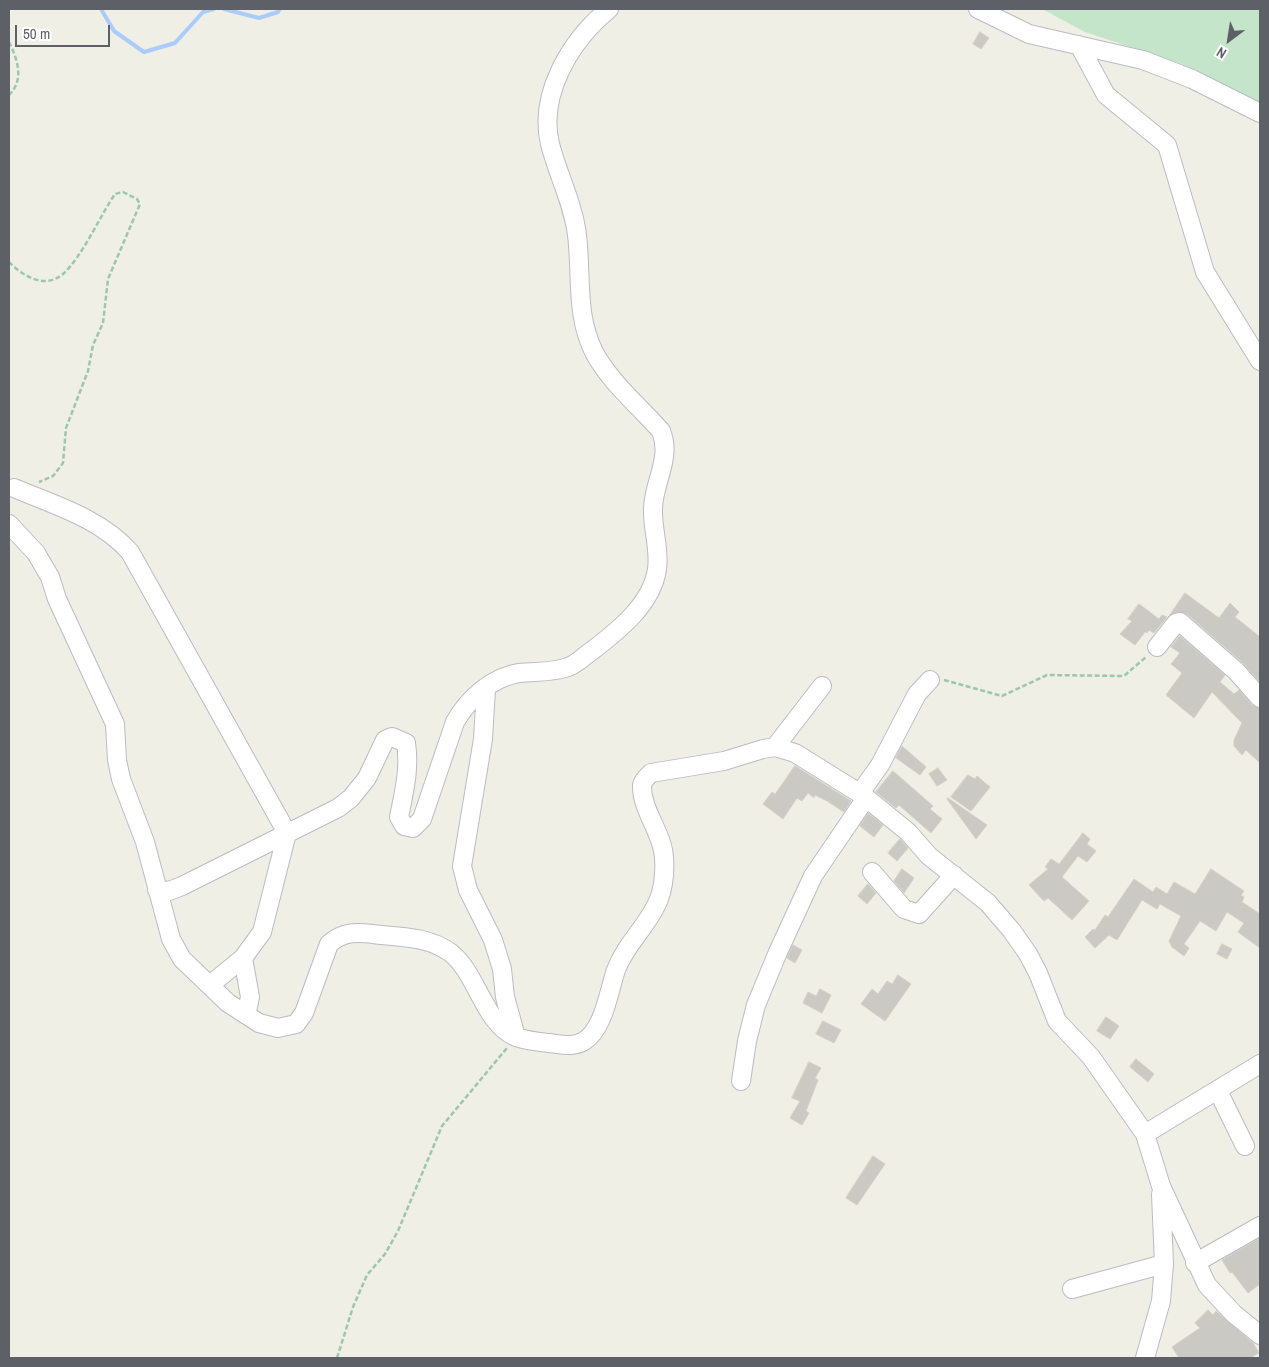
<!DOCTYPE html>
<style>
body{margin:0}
#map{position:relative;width:1269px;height:1367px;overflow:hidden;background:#efefe6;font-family:"Archivo Narrow",sans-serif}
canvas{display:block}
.frame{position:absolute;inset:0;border:10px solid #5d6066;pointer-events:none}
.north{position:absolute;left:1204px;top:15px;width:50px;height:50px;-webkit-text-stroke:4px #fff;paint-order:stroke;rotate:211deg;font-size:14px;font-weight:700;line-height:20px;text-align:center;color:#5d6066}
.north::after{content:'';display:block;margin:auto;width:18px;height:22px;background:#5d6066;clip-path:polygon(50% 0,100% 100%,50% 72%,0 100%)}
.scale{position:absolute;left:15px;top:25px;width:95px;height:22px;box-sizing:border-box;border:2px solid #5d6066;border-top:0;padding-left:6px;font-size:15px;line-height:18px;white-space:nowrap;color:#5d6066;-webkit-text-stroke:4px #fff;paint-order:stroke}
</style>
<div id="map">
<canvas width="1269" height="1367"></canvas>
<div class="frame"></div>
<div class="north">N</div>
<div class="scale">50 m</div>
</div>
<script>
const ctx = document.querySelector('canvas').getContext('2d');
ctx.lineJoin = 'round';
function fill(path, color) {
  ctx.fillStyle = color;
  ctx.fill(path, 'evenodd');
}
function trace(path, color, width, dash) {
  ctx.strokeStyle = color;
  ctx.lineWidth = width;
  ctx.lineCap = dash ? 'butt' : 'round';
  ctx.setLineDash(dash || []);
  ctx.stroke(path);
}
fill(new Path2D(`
 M1042,9H1260V116L1182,64L1085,32Z`), '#c4e5c9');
trace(new Path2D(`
 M101,9L114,31L144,52L175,43L203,12L214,9
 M224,9L259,18L278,12L280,9`), '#aacbfc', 4);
const building = new Path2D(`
 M980,32L989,38L981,49L973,44Z
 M1185,593L1219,618L1230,603L1239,612L1235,617L1260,637V682L1244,664L1187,614L1178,612L1170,615Z
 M1139,604L1159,619L1162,615L1167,617L1154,633L1149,630L1147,633L1145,632L1135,645L1120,634L1132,621L1128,619Z
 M1180,636L1225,675L1220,682L1234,694L1239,690L1252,705L1260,708V763L1246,750L1242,755L1234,746V740L1242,723L1212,692L1194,718L1166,695L1182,673L1171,664L1180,653L1171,647Z
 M902,746L926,767L920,775L896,758Z
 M795,766L851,801L844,812L827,801L815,795L814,798L808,793L802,801L797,798L783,819L763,804L772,792L775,794Z
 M938,768L947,780L937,786L929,774Z
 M893,771L933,806L930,809L942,819L931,833L899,805L896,808L876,792Z
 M968,775L975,779L977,776L990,787L971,811L951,797Z
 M948,798L987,825L976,839L947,799Z
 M868,813L883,825L874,837L860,826Z
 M1083,833L1090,839L1087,844L1096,851L1087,862L1078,856L1062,877L1089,901L1072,920L1048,898L1044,901L1029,885L1048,869L1045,867L1051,859L1059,864Z
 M900,839L908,848L897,861L888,853Z
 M902,869L914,878L904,893L894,881Z
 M1211,869L1244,891L1241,895L1244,897L1242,902L1260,914V948L1238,932L1244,923L1227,912L1216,931L1200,921L1184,944L1189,948L1184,956L1172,947L1169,941L1181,916L1160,904L1157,909L1142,900L1117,940L1109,935L1095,948L1085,937L1093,929L1095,930L1105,915L1108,917L1134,879L1153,892L1156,887L1167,894L1174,882L1195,894Z
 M868,884L876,893L867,904L858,896Z
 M1222,944L1232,949L1227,959L1217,954Z
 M793,945L802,950L795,963L787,958Z
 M898,975L911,984L885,1021L861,1004L872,989L878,994L887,981L892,984Z
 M820,989L831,995L822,1013L803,1003L808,992L816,996Z
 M1106,1017L1119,1026L1110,1039L1097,1031Z
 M823,1021L841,1030L834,1043L816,1034Z
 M1136,1059L1154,1074L1148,1082L1130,1067Z
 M809,1062L821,1068L815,1078L818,1080L806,1111L809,1113L802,1125L790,1118L800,1101L792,1098Z
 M873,1156L885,1164L857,1205L846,1198Z
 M1260,1238V1284L1248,1293L1232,1272L1230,1273L1222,1260Z
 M1208,1310L1213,1315L1216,1311L1253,1343L1259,1353L1250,1358H1179L1172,1347L1200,1328L1195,1323Z`);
fill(building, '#cac9c3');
trace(building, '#d4d1c4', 1);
const minor = new Path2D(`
 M978,9L1029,34L1143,60L1192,79L1260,113
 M1079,45L1106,95L1167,145L1205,272L1260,361
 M14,488C54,505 100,518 130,552L287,833L262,932L243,958L210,985
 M9,524L36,553L50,577L57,599L115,724L117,760L121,779L145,842L171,939L182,959L228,1003L259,1023L278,1028L296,1024L304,1013L329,944C346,929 361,933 382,935C406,937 431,938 451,953C477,974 484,1022 514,1036C524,1041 537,1041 548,1043C560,1044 573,1048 584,1041C604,1029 609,990 616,970C626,943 649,925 659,899C664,885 665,872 664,858C663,833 641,810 642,785C643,780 647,777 651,773L724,761L763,749L775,747L795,753L864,796L908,832L929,856L988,903L1012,931L1028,954L1038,973L1057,1021L1091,1057L1145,1134L1161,1186L1207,1285L1234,1314L1260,1335
 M1157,647L1176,623L1180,622L1237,672L1260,698
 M486,689L483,739L462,866L468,890L493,940L502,969L505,997L516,1037
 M775,747L822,686
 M860,793L880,765L917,694L930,680
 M872,872L904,909L919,914L954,875
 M157,890L169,891L182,886L338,808L351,798L367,778L385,740L392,737L406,743C410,769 404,792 399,817L404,826L413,828L422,819L455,722C468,699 492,677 519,673C536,671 552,673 568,667C577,664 585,655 593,650C619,630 652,604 657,569C660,549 652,528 653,508C654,481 672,458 661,431C638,405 612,384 595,354C575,316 582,276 577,235C573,203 558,175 550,144C538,94 571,40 609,9
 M243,958L250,997L246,1015
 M741,1081L747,1041L756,1005L778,952L813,876L866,798
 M1218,1091L1245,1146
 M1145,1134L1260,1064
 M1195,1263L1260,1226
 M1072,1289L1164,1264
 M1145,1358L1161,1301L1164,1264L1161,1194`);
trace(minor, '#babcc1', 20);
trace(new Path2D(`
 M9,42C17,58 25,80 9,95
 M9,262C22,275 44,290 63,274C82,257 100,216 115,194L123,192L137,199L140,204L108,279L103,323L93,345L88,371L66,428L63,463L53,476L39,482
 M944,680L1002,696L1047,675L1124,676L1146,657
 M337,1358L353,1307L367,1275L385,1254L398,1231L442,1126L507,1048`), '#9dc6af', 2.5, [5, 2.5]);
trace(minor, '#fff', 18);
</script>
